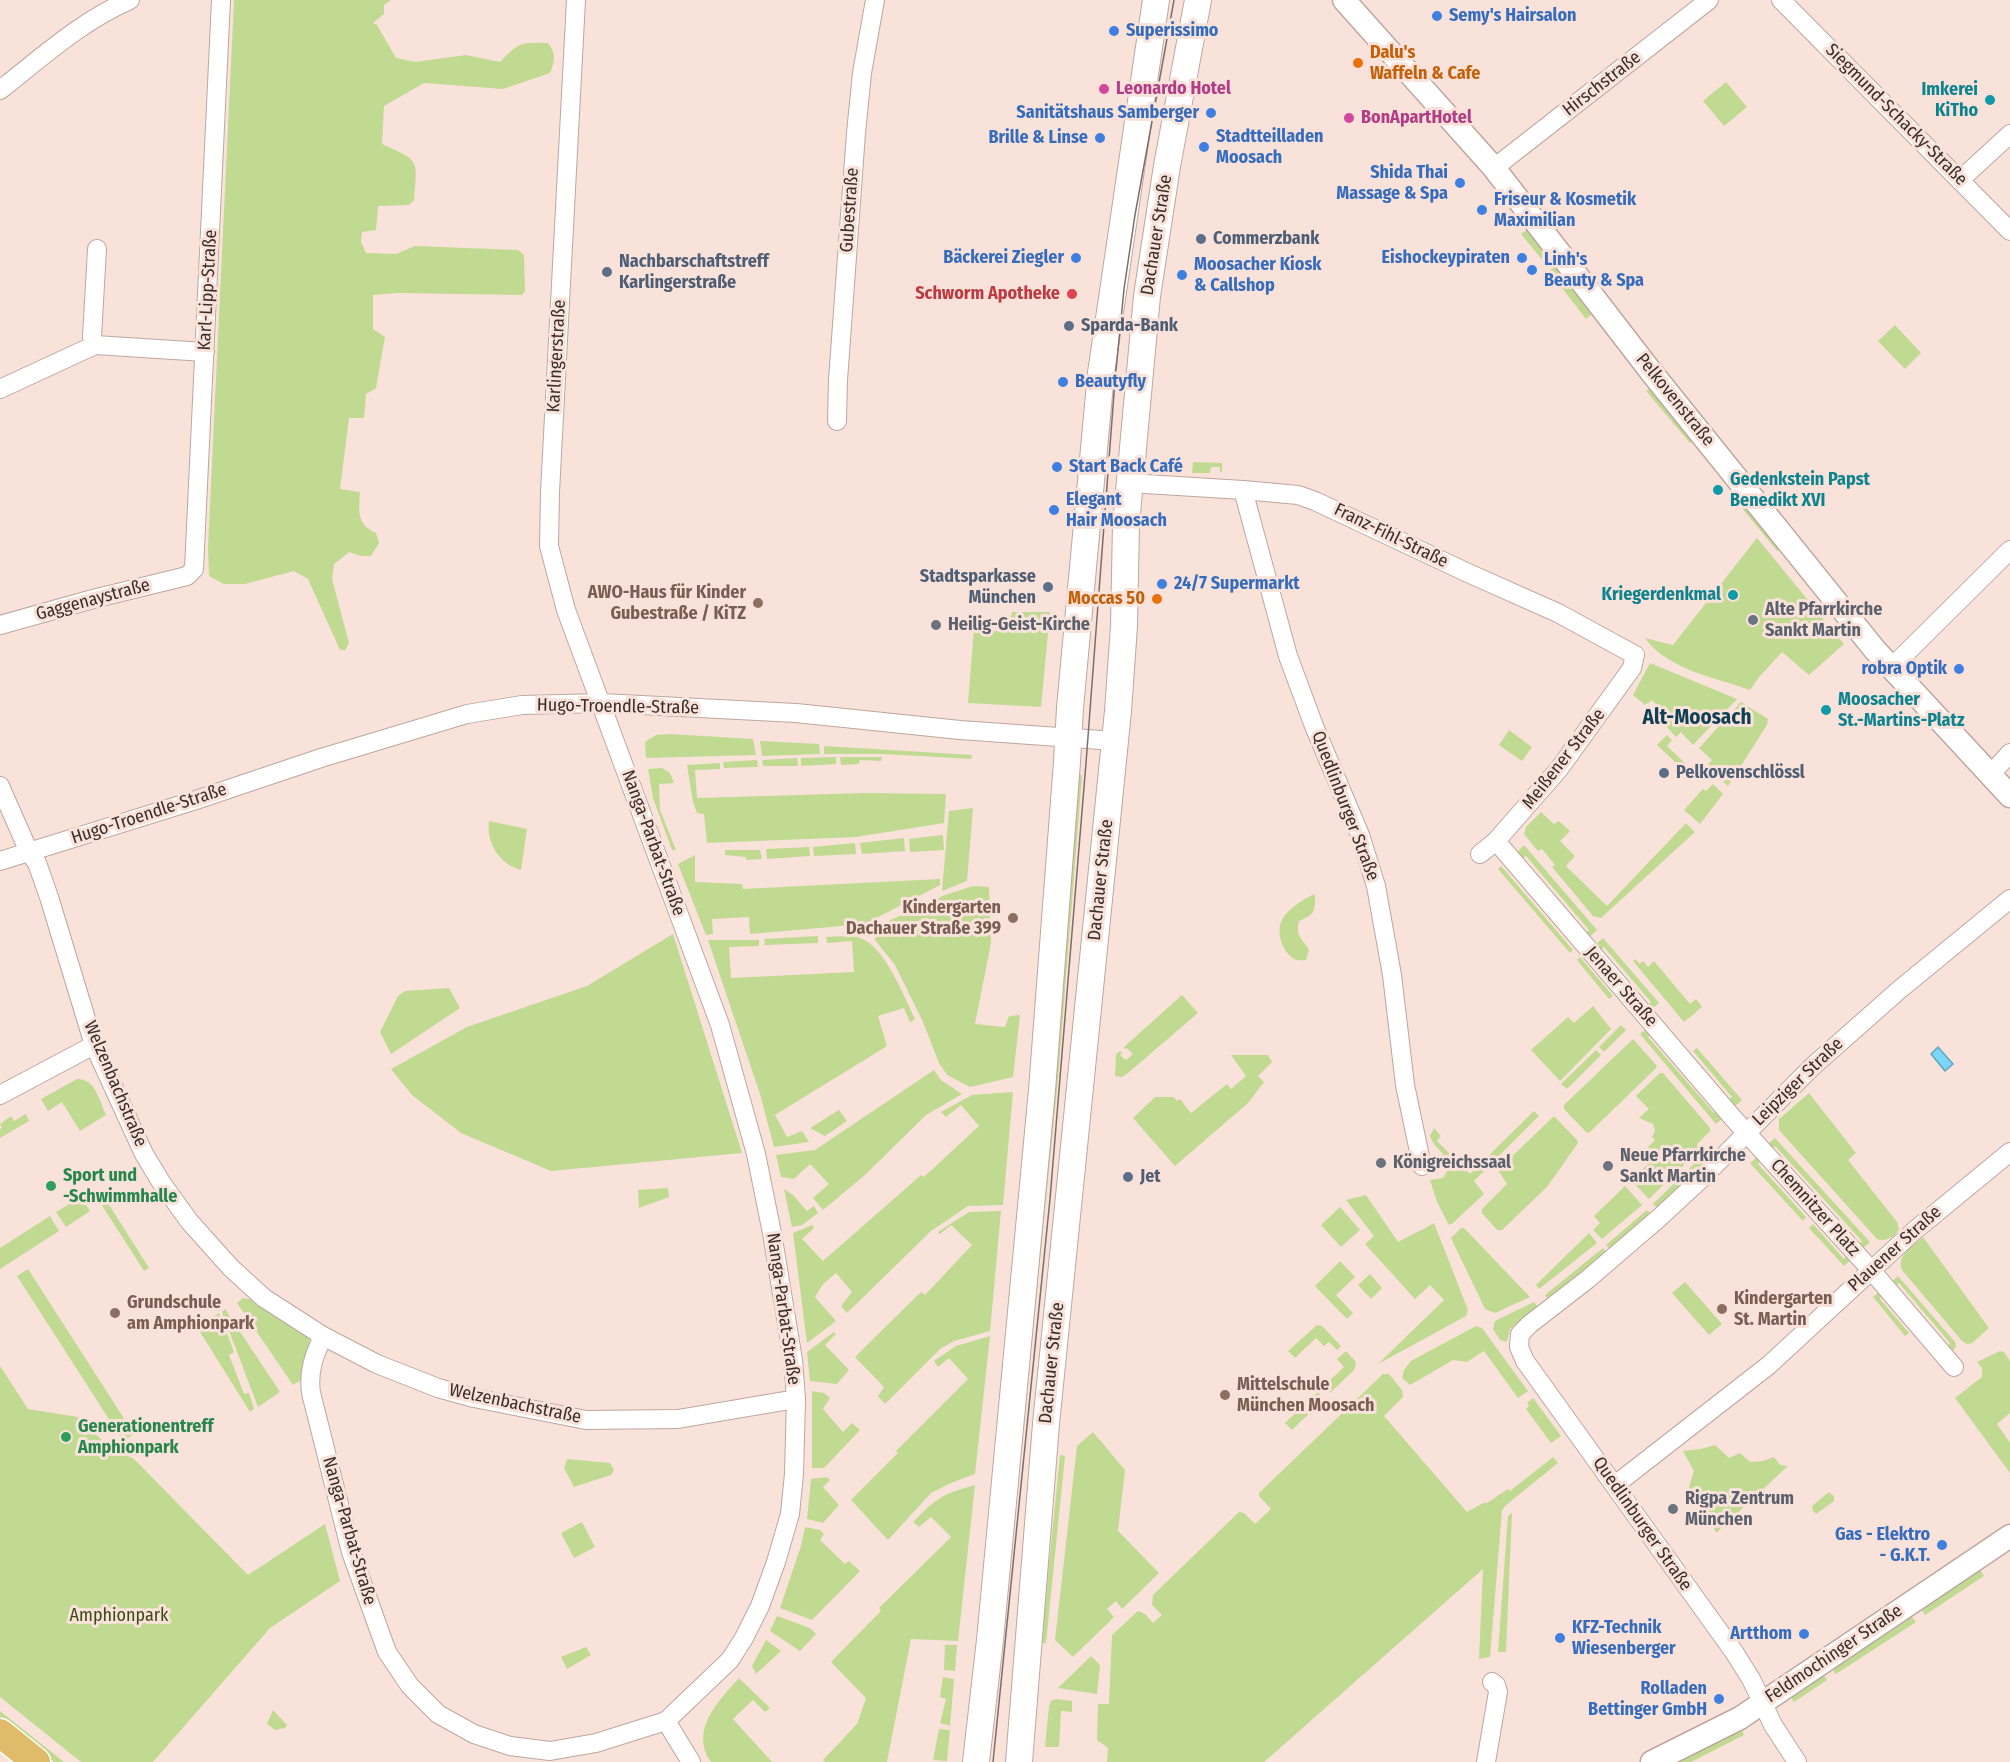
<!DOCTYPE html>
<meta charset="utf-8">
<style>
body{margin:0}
canvas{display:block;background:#f9e2d9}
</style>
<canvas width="2010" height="1762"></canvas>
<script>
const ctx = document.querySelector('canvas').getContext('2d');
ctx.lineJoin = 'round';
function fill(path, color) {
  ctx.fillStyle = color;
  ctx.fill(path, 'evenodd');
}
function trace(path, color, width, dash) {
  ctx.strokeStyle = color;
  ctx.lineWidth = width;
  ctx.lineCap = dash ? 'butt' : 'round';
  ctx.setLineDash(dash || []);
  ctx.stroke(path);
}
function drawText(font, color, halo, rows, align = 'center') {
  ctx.font = font + ' "Fira Sans Condensed",sans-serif';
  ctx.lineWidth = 6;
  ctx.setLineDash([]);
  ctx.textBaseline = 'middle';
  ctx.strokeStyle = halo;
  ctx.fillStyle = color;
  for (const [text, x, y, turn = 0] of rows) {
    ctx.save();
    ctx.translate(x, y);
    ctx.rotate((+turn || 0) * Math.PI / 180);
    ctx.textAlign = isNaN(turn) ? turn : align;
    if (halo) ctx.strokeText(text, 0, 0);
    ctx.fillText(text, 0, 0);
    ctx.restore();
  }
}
fill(new Path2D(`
 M234,0H391L384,5V14L373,23L377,25L396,58L415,62L466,55L500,62C519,42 521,42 548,43C556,52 555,62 550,73L503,89L424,83L384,106L382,144C419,161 418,158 414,200L409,205L378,206L376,230L362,232L361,242L366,253L396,254L415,246L518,250L524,255L525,291L522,295L396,293L373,295V329L385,337L376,388L366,394L364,418H349L340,489L360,492C359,511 356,524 376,533L379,543L371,556H361L349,552L334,564L332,579L349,643L345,650H340L308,579L294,571L245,584H224L209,576L208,547Z
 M1726,82L1747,107L1724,126L1703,101Z
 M1529,228L1551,257L1544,262L1521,234Z
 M1557,265L1593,313L1586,319L1549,271Z
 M1895,325L1921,353L1905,369L1878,341Z
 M1650,388L1693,441L1690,443L1646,391Z
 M1193,462L1222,463V472H1220V467H1211L1210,473H1192Z
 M1735,492L1778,544V552L1731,495Z
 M1757,538L1844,644L1809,675L1782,652L1760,676L1750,690C1714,677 1668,670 1645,638L1673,645Z
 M1012,612H1050L1041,707L968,703L974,629L1008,632Z
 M1650,663L1737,699L1693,745L1681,732L1676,737L1661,721L1667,715L1652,700L1645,705L1633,695Z
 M1741,702L1768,719L1767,725L1728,786L1706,767L1712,760L1699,748Z
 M1509,730L1532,747L1522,761L1499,745Z
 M670,734L753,739L756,755L646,758L645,742L656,735Z
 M1667,735L1672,740L1667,746L1691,769L1687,773L1657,745Z
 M760,741L819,744L820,754L762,756Z
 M824,746L972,755L971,759L884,754H824Z
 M836,757V764L801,766V758Z
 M840,757H882L881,761L860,760L859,764L841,765Z
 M797,758L798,766H763L762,760Z
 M757,760L758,767L724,768L723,762Z
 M720,763V769L695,770L697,798L866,793L946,794L944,823L856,837L707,843L704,814L697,813L693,802L687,765Z
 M662,768L670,773L674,783L659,784L660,810L676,850H672L653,798L648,769Z
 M1075,774L1082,775L1058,1079L1002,1643L1067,934V905Z
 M1713,784L1723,794L1700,824L1684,810L1703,789L1706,791Z
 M973,808L967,881L942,891L949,811Z
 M1541,812L1554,824L1559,821L1570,831L1560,841L1575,856L1566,866L1607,906L1686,823L1695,832L1601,918L1593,916L1552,867L1555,865L1542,849L1538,851L1524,834L1526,827Z
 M489,821L527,829L521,870C500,865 486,843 489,821Z
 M943,835L944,850L910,852L909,839Z
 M904,838L905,851L862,854L860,843Z
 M855,843L856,854L814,856L813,847Z
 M1524,845L1597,930L1589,937L1586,933L1589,930L1526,856L1522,859L1517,852Z
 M809,847L810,856L767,859L766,849Z
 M725,850H760L762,859L746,860V857L725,855Z
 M695,855V882L742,884L743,889L940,879V885L865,924L750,934L749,917L712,919L713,934L706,935L678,864Z
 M1501,866L1573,950L1570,953L1498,869Z
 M973,886L989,887L991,943L975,1024L1005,1027L1009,1016L1020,1015L1013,1077L970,1087L947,1075L939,1063L923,1022L895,965L875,940L880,925L945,895Z
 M1315,894C1315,911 1316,914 1299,921C1295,936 1302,938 1309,950L1306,960C1303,960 1300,961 1297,960C1284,956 1276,934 1281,922C1286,910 1303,899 1315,894Z
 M673,934L742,1153L551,1171L461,1133L412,1095L391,1069L467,1027L587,986Z
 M818,936V943L765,945L764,939Z
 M826,937C836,937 851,935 860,938C885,946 904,997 915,1019L910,1022L904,1008L878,1016L887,1046L775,1115L787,1137L802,1131L809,1142L774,1147L760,1094L708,940H759V946L729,947L731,978L854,972L852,941L827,943Z
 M1603,938L1659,1003L1651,1010L1647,1006L1651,1002L1604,947L1600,950L1595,945Z
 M1580,957L1613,996L1609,999L1577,960Z
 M1635,959L1640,964L1643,961L1648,967L1654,961L1690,1004L1696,999L1702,1007L1684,1022L1633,961Z
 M449,988L460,1008L391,1054L380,1032L398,996L405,991Z
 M1182,995L1198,1013L1128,1073L1122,1077L1115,1076L1116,1054L1120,1051L1122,1053L1120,1055L1126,1060L1133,1054L1127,1048L1125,1049L1124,1047Z
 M1593,1006L1611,1029L1560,1081L1531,1050L1568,1017L1574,1023Z
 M1621,1025L1626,1030L1604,1052L1599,1047Z
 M1647,1028L1652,1033L1648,1037L1714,1113L1718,1110L1724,1117L1716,1124L1640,1034Z
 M1633,1039L1657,1066L1656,1068L1590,1132L1587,1133L1564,1109V1105Z
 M1697,1048L1742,1100L1734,1107L1728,1101L1732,1097L1693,1051Z
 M1596,1050L1601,1055L1567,1089L1561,1084Z
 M1231,1055H1268L1272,1062L1258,1076L1264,1082L1248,1103L1175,1166L1133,1118L1155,1097H1173L1177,1101L1180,1099L1191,1113L1227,1084L1231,1089L1246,1076Z
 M934,1070L941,1080L962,1094L926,1115L865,1175L823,1210L813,1198L829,1184L810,1164L794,1179L781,1177L776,1155L815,1150Z
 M1660,1073H1663L1710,1128V1131L1697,1144L1699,1150L1649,1199L1631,1180L1654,1158L1652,1151L1646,1149L1655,1140L1652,1137L1655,1131L1653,1124L1639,1118L1649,1109L1636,1096Z
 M77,1079C96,1079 99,1100 106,1115L80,1131L62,1102L48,1111L41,1099Z
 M1013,1092L1003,1205L968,1206L931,1231L847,1313L841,1306L852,1292L836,1273L823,1284L815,1297L836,1321L807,1343L793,1233L812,1225L814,1228L802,1239L823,1261L921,1175L924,1177L979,1126L961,1105L946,1117L941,1112L972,1095Z
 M1809,1093L1856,1153L1848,1160L1897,1222L1899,1229C1895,1237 1886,1242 1877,1239L1779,1130V1119Z
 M839,1110L847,1121L825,1136L810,1128Z
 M1534,1111L1539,1116L1474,1181L1484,1194L1453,1223L1449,1225L1437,1202L1430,1180L1443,1178L1448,1170C1448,1151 1435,1151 1430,1136L1434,1128L1441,1136L1437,1141L1470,1174Z
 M26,1114L29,1121L0,1138V1129L2,1128L0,1124L11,1116L14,1121Z
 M1553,1117H1555L1577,1140L1578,1143L1547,1187L1502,1230H1497L1482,1213V1209L1507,1184L1498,1170Z
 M1775,1138L1870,1242L1862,1249L1859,1245L1862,1241L1775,1146L1771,1149L1767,1145Z
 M1707,1151L1711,1155L1657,1208L1653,1204Z
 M1758,1156L1762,1160L1758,1164L1806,1217L1803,1221L1750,1163Z
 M1625,1186L1642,1205L1602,1239L1593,1230L1600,1223L1594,1216Z
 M668,1188L669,1197L639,1208L638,1190Z
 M784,1189L793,1195L807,1211L814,1206L818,1213L802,1225L792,1227Z
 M101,1192L149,1268L144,1271L96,1196Z
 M1366,1195L1398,1242C1410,1235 1423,1230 1434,1223L1468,1310L1466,1316L1378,1364L1444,1300L1430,1285L1415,1299L1365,1244L1374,1236L1346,1200Z
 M81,1197L90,1211L66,1227L56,1212Z
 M1340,1207L1360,1230L1341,1247L1321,1225Z
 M1647,1210L1651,1214L1610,1249L1606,1245Z
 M1001,1211L990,1331L954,1341L940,1349L885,1404L878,1396L884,1387L855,1357L921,1292L925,1295L972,1245L951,1225L940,1234L938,1232L969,1212Z
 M50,1216L59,1231L0,1269V1248Z
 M1813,1224L1844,1259L1848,1255L1852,1259L1844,1266L1809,1228Z
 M1461,1228H1464L1530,1297L1495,1313L1485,1309L1451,1238Z
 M1589,1233L1597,1243L1539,1289L1536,1285Z
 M1923,1237L1989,1328L1972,1343L1967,1344L1962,1341L1902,1270C1896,1255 1913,1246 1923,1237Z
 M1603,1248L1606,1252L1548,1299L1545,1295Z
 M1340,1261L1355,1277L1336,1295L1353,1313L1347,1319L1315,1286Z
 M28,1269L134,1434L123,1441L17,1276Z
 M1370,1274L1382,1288L1371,1299L1358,1285Z
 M1898,1276L1955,1342L1956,1347L1951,1352L1947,1347L1950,1343L1899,1283L1895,1286L1891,1282Z
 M1685,1282L1722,1324L1709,1335L1672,1293Z
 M1880,1291L1882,1293L1880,1299L1909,1333L1905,1336L1873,1297Z
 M243,1298L261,1301L308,1336C315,1351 301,1364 301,1380L293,1385L237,1303Z
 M1534,1302L1538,1307L1510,1329L1507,1342L1500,1340L1493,1329L1495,1321Z
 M225,1309L280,1392L258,1407L222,1312Z
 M219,1313L234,1352L229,1355L244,1394L249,1393L254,1409L250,1412L197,1327Z
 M1317,1325L1322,1326L1341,1346L1337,1350L1329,1342L1324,1346L1316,1338L1295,1358L1288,1351Z
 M1476,1326L1482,1328L1528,1391L1518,1398L1484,1351L1467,1362L1453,1360L1410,1385L1402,1378L1404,1370L1411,1361Z
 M834,1332L836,1334L825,1345L849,1370L837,1384L810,1381L807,1352Z
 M990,1336L975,1474L951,1483L931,1493L888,1540L851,1500L898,1453L896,1451L968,1379L949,1358L938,1367L934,1361L956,1346Z
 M1346,1351L1356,1362L1354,1370L1330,1393L1324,1386L1344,1367L1337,1359Z
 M2000,1351L2004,1352L2010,1361V1413L1997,1424L2010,1443V1473L1955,1398L1982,1377V1368L1977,1362Z
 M0,1366L28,1409L78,1417L109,1447L134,1459L248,1575L325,1524L340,1581L270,1628L153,1762H81L0,1697Z
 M1383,1374H1389L1402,1390L1403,1397L1384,1416L1467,1512L1483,1503H1487L1508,1489L1510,1491L1553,1457L1558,1463L1505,1506L1502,1510L1490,1657L1479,1659L1483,1569L1264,1762H1107L1108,1748L1097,1740L1098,1704H1109L1112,1635L1138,1611L1145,1614L1153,1623L1162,1615L1152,1605L1153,1595L1239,1512L1244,1513L1255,1524L1271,1509L1259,1496V1493Z
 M812,1391L824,1393L830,1398L823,1409L843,1432L852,1423L860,1430L824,1468H812Z
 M1318,1392L1324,1399L1292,1430L1285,1423Z
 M1533,1398L1561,1436L1551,1443L1526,1409L1529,1406L1527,1403Z
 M1093,1432L1125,1470L1118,1531L1159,1573L1122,1609L1116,1601L1107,1609L1114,1617L1073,1657L1055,1640L1077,1446Z
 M1715,1445L1729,1458L1740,1453L1750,1462L1763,1461L1774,1457L1780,1465L1788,1466L1716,1533L1708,1514L1710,1497L1693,1495L1689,1487L1694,1471L1683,1451L1701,1449Z
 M1060,1455L1065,1456L1046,1643H1041Z
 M567,1459L610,1463L614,1470L611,1475L574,1487L564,1468Z
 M827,1477L830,1480L823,1487L839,1505L823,1523L807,1519L811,1479Z
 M975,1485L958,1641L911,1639L887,1762H825L823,1760L857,1724L866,1698L831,1662L881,1611L879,1608L951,1537L931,1517L919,1527L913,1522C937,1498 942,1494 975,1485Z
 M1829,1492L1834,1496V1501L1816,1514L1813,1511L1812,1506Z
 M1512,1513L1506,1652H1498L1508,1516Z
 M582,1522L595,1547L574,1558L561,1533Z
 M805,1527L820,1530L824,1534L820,1540L845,1564L849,1561L860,1571L812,1620L780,1608L801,1546Z
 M1980,1570L1984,1576L1925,1615L1921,1609Z
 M777,1616L810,1628L816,1634L800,1651L770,1631Z
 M1912,1617L1916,1622L1836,1674L1832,1669Z
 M766,1640L781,1651L756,1674L752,1666Z
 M945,1645H957L955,1671L944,1670Z
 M586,1647L591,1655L567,1669L561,1657Z
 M1091,1656L1100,1665L1097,1694L1058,1688Z
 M1823,1674L1827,1680L1794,1702L1790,1696Z
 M943,1677L954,1679L950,1726L940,1723L946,1699L940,1697Z
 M739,1678L770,1708L765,1712L753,1700L733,1719L772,1762H711C689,1731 719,1700 739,1678Z
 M1056,1699L1072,1701V1712L1061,1711L1059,1747H1045L1049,1706L1051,1701Z
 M273,1710L287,1725L285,1728L275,1730L267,1724Z
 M0,1711L64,1762H54L0,1718Z
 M939,1729L950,1730L947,1761L933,1760Z
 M1742,1730L1744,1735L1691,1762H1679Z`), '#c1da92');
const water = new Path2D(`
 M1938,1047L1953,1064L1945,1071L1931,1054Z`);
fill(water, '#7bd7fa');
trace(water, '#67a4bc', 1.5);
const minor = new Path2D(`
 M1781,0L2010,231
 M0,90C41,58 81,21 130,0
 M1494,168L1709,0
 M1960,180L2010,134
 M95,345L92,337L97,249
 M0,389L95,345L205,352
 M837,421L838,380L856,133L862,73L875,0
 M1129,483L1243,490L1298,495L1315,501L1468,573L1558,613L1635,655L1632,668L1559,769L1496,841L1480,854
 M1243,490L1288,656L1314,726L1360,835L1376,886L1392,975L1405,1085L1422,1166
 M0,625L93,599L187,576L194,569L221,0
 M1891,668L2010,550
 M1990,775L2010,753
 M0,786L29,852L37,863L49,897L94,1045L144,1154L161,1182L189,1221L231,1268L264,1298L323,1336L377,1364L438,1388L474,1398L586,1420L678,1419L796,1399
 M1496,841L1733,1118L1871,1270L1954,1367
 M0,861L193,801L321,758L467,714L522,705L602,703L796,713L960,730L1115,741
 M0,1095L94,1045
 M323,1336C314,1356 308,1371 311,1393L351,1552L387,1652L410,1686L438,1714L474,1734L510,1746L550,1751L596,1743L666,1721L730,1660L744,1638L760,1606L776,1562L790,1514L794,1474L796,1399L793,1360L772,1233L756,1154L720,1025L566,610L549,546L550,492L576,0
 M1615,1485L1769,1365L1914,1231L2010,1152
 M666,1721L691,1762
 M1486,1762L1498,1692L1496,1685L1492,1682
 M1797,1762L1773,1725L1751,1679L1734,1652L1525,1361L1519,1347L1520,1334L1530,1324L1588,1279L1659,1218L1700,1180L1812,1067L1899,990L2010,899`);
const tertiary = new Path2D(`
 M1344,0L1494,168L1652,373L1875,650L2010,796
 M1652,1762L1740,1718L2010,1536`);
const secondary = new Path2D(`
 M976,1762L990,1640L1042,1090L1067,762L1070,708L1101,373L1156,0
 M1019,1762L1046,1424L1118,711L1124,626L1126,524L1147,296L1167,166L1198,0`);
const primary = new Path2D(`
 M0,1733L36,1762`);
trace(minor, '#bda79f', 20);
trace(tertiary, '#bda79f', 25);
trace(secondary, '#bda79f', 28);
trace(primary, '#fff', 31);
trace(minor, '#fff', 18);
trace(tertiary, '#fff', 22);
trace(secondary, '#fff', 26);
trace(primary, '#e0bb6a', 28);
trace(new Path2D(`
 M993,1762L1050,1199L1086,763L1115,380L1124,289L1135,215L1174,0`), '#7c6e69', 1.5);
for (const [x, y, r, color] of [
 [1437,16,6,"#3f7fe0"],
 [1114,31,6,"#3f7fe0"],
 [1358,63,6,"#e8710a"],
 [1104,89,6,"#d1479c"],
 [1990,100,6,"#0f9aa8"],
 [1211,113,6,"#3f7fe0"],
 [1349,118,6,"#d1479c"],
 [1100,138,6,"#3f7fe0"],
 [1204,147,6,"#3f7fe0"],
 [1460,183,6,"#3f7fe0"],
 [1482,210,6,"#3f7fe0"],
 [1201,239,6,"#5c6f8a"],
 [1076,258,6,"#3f7fe0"],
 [1522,258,6,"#3f7fe0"],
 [1532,270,6,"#3f7fe0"],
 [607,272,6,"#5c6f8a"],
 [1182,275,6,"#3f7fe0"],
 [1072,294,6,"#e0444e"],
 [1069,326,6,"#5c6f8a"],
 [1063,382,6,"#3f7fe0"],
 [1057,467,6,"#3f7fe0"],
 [1718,490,6,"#0f9aa8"],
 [1054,510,6,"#3f7fe0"],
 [1162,584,6,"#3f7fe0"],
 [1048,587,6,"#5c6f8a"],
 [1733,595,6,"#0f9aa8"],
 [1157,599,6,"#e8710a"],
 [758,603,6,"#8d6e63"],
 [1753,620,6,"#6b7280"],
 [936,625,6,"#6b7280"],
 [1959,669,6,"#3f7fe0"],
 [1826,710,6,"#0f9aa8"],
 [1664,773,6,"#5c6f8a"],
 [1013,918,6,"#8d6e63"],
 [1381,1163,6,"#6b7280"],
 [1608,1166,6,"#6b7280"],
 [1128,1177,6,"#5c6f8a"],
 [51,1186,6,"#2e9e5b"],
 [1722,1309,6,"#8d6e63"],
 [115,1313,6,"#8d6e63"],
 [1225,1395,6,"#8d6e63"],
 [66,1437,6,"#2e9e5b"],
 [1673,1509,6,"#6b7280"],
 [1942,1545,6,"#3f7fe0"],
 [1804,1634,6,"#3f7fe0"],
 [1560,1638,6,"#3f7fe0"],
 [1719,1699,6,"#3f7fe0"]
]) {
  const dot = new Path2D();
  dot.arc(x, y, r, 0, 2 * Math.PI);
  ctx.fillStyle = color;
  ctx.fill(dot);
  trace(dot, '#f9e2d9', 2);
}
drawText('bold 18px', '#366cbe', '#f9e2d9', [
 ["Semy's Hairsalon",1449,16],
 ["Superissimo",1126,31],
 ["Sanitätshaus Samberger",1199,113,"right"],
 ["Stadtteilladen",1216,137],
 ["Moosach",1216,158],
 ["Brille & Linse",1088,138,"right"],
 ["Shida Thai",1448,173,"right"],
 ["Massage & Spa",1448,194,"right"],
 ["Friseur & Kosmetik",1494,200],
 ["Maximilian",1494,221],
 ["Bäckerei Ziegler",1064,258,"right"],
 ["Eishockeypiraten",1510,258,"right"],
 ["Linh's",1544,260],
 ["Beauty & Spa",1544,281],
 ["Moosacher Kiosk",1194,265],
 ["& Callshop",1194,286],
 ["Beautyfly",1075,382],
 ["Start Back Café",1069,467],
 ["Elegant",1066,500],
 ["Hair Moosach",1066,521],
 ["24/7 Supermarkt",1174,584],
 ["robra Optik",1947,669,"right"],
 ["Gas - Elektro",1930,1535,"right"],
 ["- G.K.T.",1930,1556,"right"],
 ["KFZ-Technik",1572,1628],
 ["Wiesenberger",1572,1649],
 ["Artthom",1792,1634,"right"],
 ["Rolladen",1707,1689,"right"],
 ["Bettinger GmbH",1707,1710,"right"]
], 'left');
drawText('bold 18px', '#c56008', '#f9e2d9', [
 ["Dalu's",1370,53],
 ["Waffeln & Cafe",1370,74],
 ["Moccas 50",1145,599,"right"]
], 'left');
drawText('18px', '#372e2b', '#f9e2d9', [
 ["Hirschstraße",1602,84,-38],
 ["Siegmund-Schacky-Straße",1896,115,45],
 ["Gubestraße",850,210,-86],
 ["Dachauer Straße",1157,235,-81],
 ["Karl-Lipp-Straße",208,290,-87],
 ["Karlingerstraße",557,356,-87],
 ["Pelkovenstraße",1675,400,51],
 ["Franz-Fihl-Straße",1391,536,26],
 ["Gaggenaystraße",93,600,-15],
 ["Hugo-Troendle-Straße",618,707,1],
 ["Meißener Straße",1564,759,-52],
 ["Quedlinburger Straße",1345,806,69],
 ["Hugo-Troendle-Straße",149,814,-18],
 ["Nanga-Parbat-Straße",653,843,70],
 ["Dachauer Straße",1101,880,-84],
 ["Jenaer Straße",1621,987,49],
 ["Leipziger Straße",1798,1082,-44],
 ["Welzenbachstraße",115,1084,67],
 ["Chemnitzer Platz",1815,1208,48],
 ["Plauener Straße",1895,1249,-42],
 ["Nanga-Parbat-Straße",783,1309,82],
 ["Dachauer Straße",1052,1363,-84],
 ["Welzenbachstraße",515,1404,12],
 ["Quedlinburger Straße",1642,1524,55],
 ["Nanga-Parbat-Straße",349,1531,74],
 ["Feldmochinger Straße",1834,1654,-34]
]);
drawText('bold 18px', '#b23c85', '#f9e2d9', [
 ["Leonardo Hotel",1116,89],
 ["BonApartHotel",1361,118]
], 'left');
drawText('bold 18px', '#0d838f', '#f9e2d9', [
 ["Imkerei",1978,90],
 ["KiTho",1978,111],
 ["Gedenkstein Papst",1730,480,"left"],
 ["Benedikt XVI",1730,501,"left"],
 ["Kriegerdenkmal",1721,595],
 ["Moosacher",1838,700,"left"],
 ["St.-Martins-Platz",1838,721,"left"]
], 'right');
drawText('bold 18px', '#4e5e75', '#f9e2d9', [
 ["Commerzbank",1213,239],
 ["Nachbarschaftstreff",619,262],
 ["Karlingerstraße",619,283],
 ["Sparda-Bank",1081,326],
 ["Stadtsparkasse",1036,577,"right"],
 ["München",1036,598,"right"],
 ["Pelkovenschlössl",1676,773],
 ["Jet",1140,1177]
], 'left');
drawText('bold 18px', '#be3a42', '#f9e2d9', [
 ["Schworm Apotheke",1060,294]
], 'right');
drawText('bold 18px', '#785e54', '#f9e2d9', [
 ["AWO-Haus für Kinder",746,593,"right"],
 ["Gubestraße / KiTZ",746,614,"right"],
 ["Kindergarten",1001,908,"right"],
 ["Dachauer Straße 399",1001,929,"right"],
 ["Kindergarten",1734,1299],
 ["St. Martin",1734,1320],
 ["Grundschule",127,1303],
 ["am Amphionpark",127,1324],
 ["Mittelschule",1237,1385],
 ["München Moosach",1237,1406]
], 'left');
drawText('bold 18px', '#5b616d', '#f9e2d9', [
 ["Alte Pfarrkirche",1765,610],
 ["Sankt Martin",1765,631],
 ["Heilig-Geist-Kirche",948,625],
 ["Neue Pfarrkirche",1620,1156],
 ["Sankt Martin",1620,1177],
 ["Königreichssaal",1393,1163],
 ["Rigpa Zentrum",1685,1499],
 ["München",1685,1520]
], 'left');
drawText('bold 18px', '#27864d', '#f9e2d9', [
 ["Sport und",63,1176],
 ["-Schwimmhalle",63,1197],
 ["Generationentreff",78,1427],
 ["Amphionpark",78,1448]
], 'left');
drawText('18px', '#3a4a15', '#f9e2d9', [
 ["Amphionpark",119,1616]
]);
drawText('bold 21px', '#103f53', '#f9e2d9', [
 ["Alt-Moosach",1697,718]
]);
</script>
